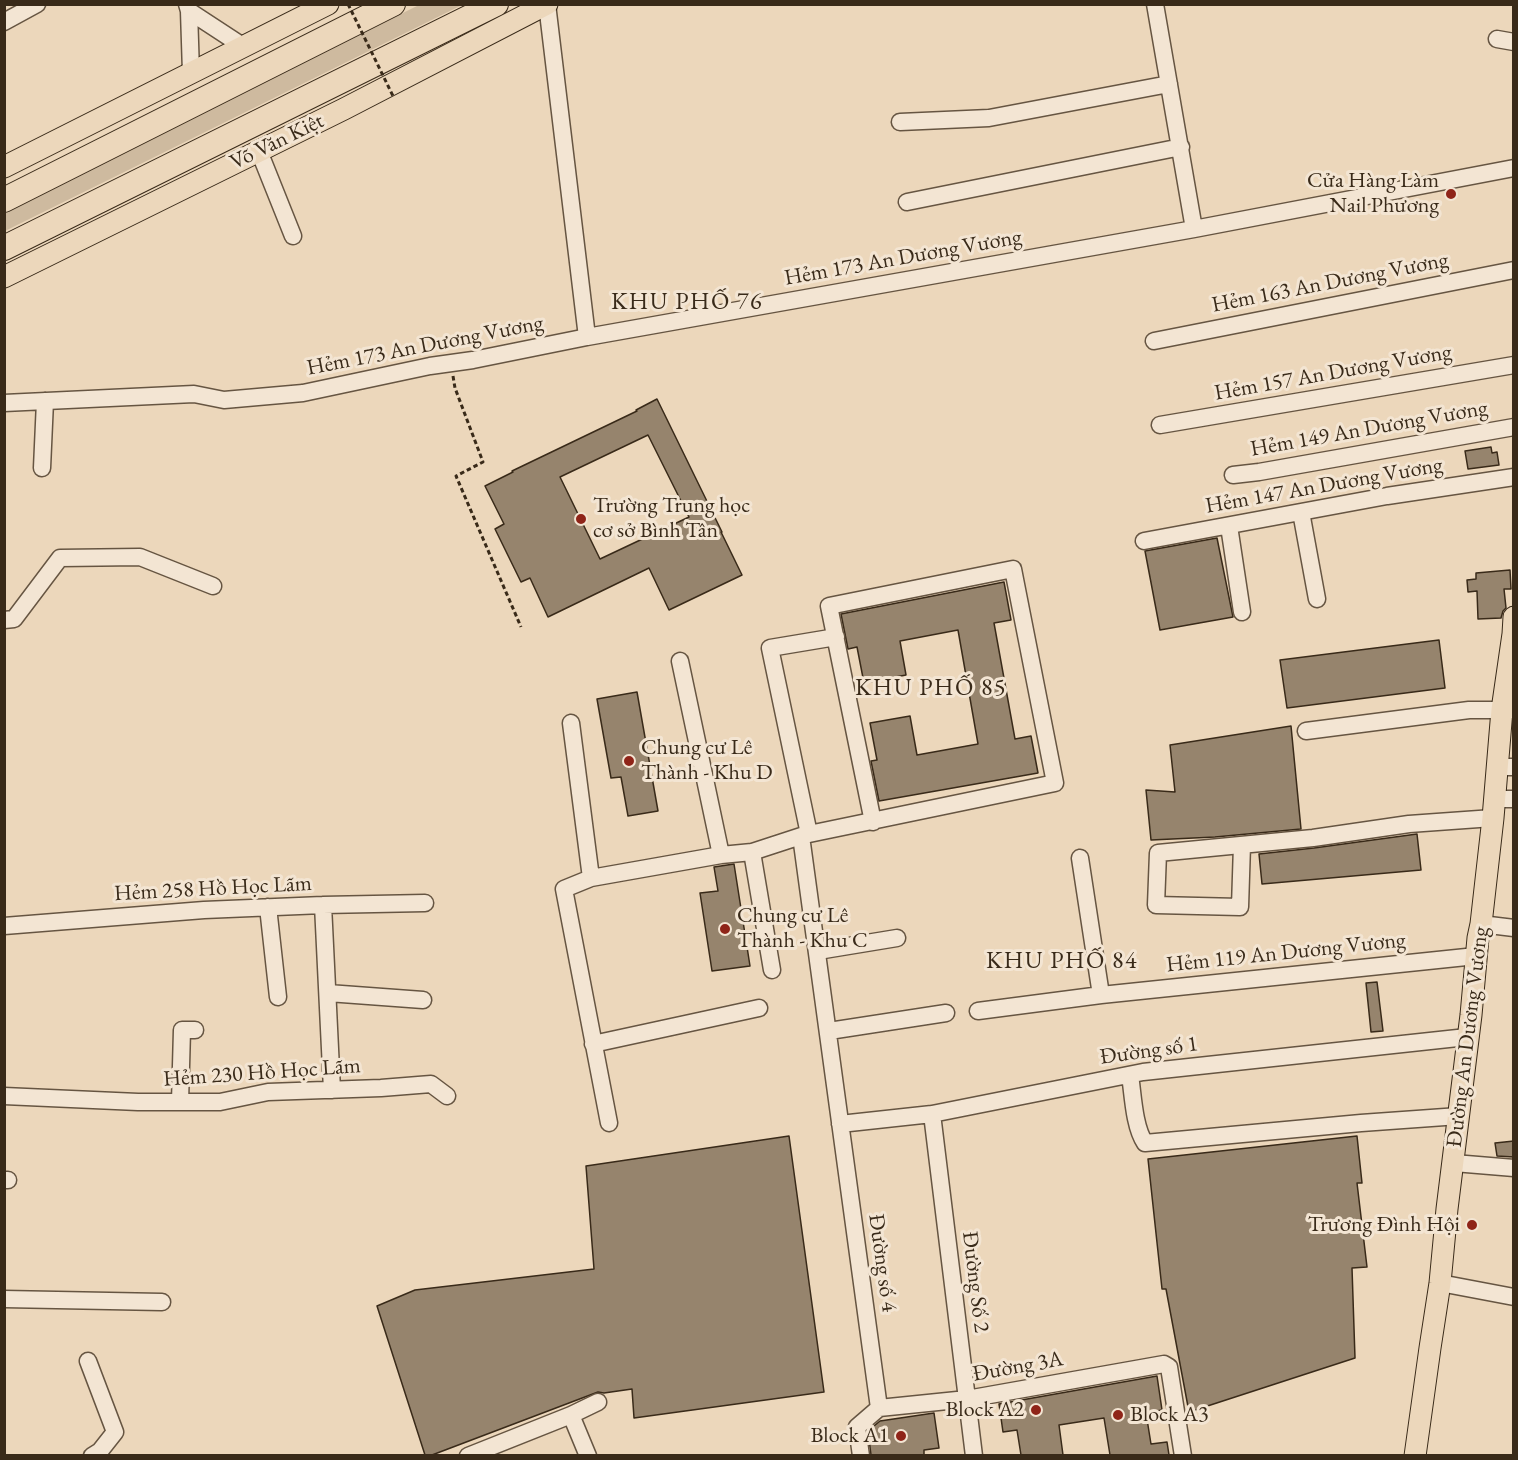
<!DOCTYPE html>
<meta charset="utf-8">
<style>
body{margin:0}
#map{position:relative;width:1518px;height:1460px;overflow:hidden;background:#ecd7bb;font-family:"EB Garamond",serif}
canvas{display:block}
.frame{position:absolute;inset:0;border:6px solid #392a19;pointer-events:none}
</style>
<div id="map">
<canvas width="1518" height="1460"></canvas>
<div class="frame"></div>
</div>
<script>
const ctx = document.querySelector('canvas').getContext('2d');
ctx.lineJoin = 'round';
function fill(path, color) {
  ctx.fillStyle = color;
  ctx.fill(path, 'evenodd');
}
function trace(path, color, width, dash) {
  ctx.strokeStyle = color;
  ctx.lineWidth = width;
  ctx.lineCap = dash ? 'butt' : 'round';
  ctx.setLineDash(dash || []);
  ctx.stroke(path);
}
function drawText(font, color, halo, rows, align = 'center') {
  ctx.font = font + ' "EB Garamond",serif';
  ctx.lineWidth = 6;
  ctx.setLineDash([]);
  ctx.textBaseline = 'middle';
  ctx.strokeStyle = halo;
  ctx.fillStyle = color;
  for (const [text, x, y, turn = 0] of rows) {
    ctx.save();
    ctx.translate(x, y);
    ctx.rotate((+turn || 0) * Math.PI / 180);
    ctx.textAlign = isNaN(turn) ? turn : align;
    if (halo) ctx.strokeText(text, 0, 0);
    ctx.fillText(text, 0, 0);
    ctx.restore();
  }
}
fill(new Path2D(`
 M419,5H462L5,231V210Z`), '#ceba9f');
const building = new Path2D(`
 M657,399L722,532H721L742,575L669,610L649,568L548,617L530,578L521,582L495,529L504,524L485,486L513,472L512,471L637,411L636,410ZM648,435L689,517L600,559L560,477Z
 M1491,447L1492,453L1497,452L1499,465L1468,469L1465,451Z
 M1217,538L1233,617L1160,630L1145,551Z
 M1510,570L1511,589H1504L1506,608L1503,611L1501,618L1478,619L1477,591L1468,592L1467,580L1476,579V573Z
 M1004,582L1011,620L994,623L1015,739L1031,736L1038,773L879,801L871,761L877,760L870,723L910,716L917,755L978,744L958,630L900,641L906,675L864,683L857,647L848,649L841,614Z
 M1439,640L1445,688L1287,708L1280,660Z
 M637,692L658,811L628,816L621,777L611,778L597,699Z
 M1291,726L1301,829L1215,837L1151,840L1146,790L1175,792L1170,745Z
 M1417,834L1421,870L1262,884L1259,854L1314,848Z
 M734,864L750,966L712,971L700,893L718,891L714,867Z
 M1377,982L1383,1031L1371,1032L1366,983Z
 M789,1136L824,1392L634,1418L632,1389L604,1393L598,1392L432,1455H425L377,1306L415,1290L594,1269L586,1166Z
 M1357,1136L1362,1183H1357L1367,1267L1352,1268L1355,1358L1189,1412L1166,1289H1162L1148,1159Z
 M1514,1141V1157L1497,1156L1495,1143Z
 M1157,1376L1162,1410L1146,1413L1151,1444L1167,1442L1169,1455H1110L1104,1418L1059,1425L1063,1455H1021L1017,1430L1003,1432L999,1404Z
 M934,1413L939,1448L924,1450V1455H871L868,1431L880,1421Z`);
fill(building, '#96846d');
trace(building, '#392a19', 1.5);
const minor = new Path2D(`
 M187,4L189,11L191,73
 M547,4L587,337
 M1155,4L1194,229
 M189,11L244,47
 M4,22L37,4
 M1497,39L1514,42
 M900,122L989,118L1169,84
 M259,151L293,236
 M907,202L1181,147
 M1154,341L1514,270
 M4,403L194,394L224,400L303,393L430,366L473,360L587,337L1194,229L1514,168
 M1160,425L1514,365
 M42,468L45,401
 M1233,475L1259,472L1514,427
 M1301,512L1317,599
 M1229,526L1242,612
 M1144,541L1387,496L1514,477
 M4,620L14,619L60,558L140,557L213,586
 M680,661L721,855L752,852L801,836C828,1026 853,1217 879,1408
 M571,723L591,878L721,855
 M1306,731L1469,710H1514
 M1497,767H1514
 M1495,799H1514
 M809,834L1055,783L1013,569L829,606L873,822
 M801,836L809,834L770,648L836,637
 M1242,845L1240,907L1156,905L1158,853L1313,838L1409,824L1493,818
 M752,852L772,970
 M1080,858L1101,995
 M591,878L564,889L609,1123
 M323,905L332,1090
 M268,907L278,997
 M1481,924L1514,928
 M4,926L204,910L323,905L425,903
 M818,951L897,938
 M328,993L423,1000
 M978,1011L1101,995L1476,956
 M829,1031L946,1013
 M593,1044L759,1008
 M1130,1075C1133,1095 1134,1127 1145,1143L1361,1123L1459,1116
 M4,1096L138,1102H220L268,1092L381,1088L431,1084L447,1096
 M180,1102L182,1030H195
 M932,1114L974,1456
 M840,1124L932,1114L1143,1072L1467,1037
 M1454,1163L1514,1168
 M4,1180H8
 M1440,1283L1514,1297
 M4,1299L162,1302
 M88,1361L115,1432L100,1451L92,1456
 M879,1408L967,1399L1164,1364L1169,1367L1183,1456
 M571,1415L588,1456
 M468,1456L571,1415L598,1402
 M861,1456L857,1427L879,1408`);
const major = new Path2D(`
 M4,167L328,4
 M4,277L344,109L547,4
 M1415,1456L1430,1348L1440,1283L1447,1209L1471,1015L1478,938L1481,924L1493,818L1502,710L1513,634L1514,617`);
const highway = new Path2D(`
 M4,200L393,4
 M4,248L496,4`);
trace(minor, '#665542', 19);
trace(major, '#392a19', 23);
trace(highway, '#392a19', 26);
trace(new Path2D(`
 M453,376L455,388L483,462L456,476L521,627`), '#392a19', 3, [4.5, 3]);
trace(minor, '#f3e5d3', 16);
trace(major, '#ecd7bb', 21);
trace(highway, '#ecd7bb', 24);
trace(new Path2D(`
 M348,4L393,96`), '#392a19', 3, [4.5, 3]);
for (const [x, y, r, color] of [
 [1451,194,6,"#8f2418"],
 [581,519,6,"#8f2418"],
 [629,761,6,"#8f2418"],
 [725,929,6,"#8f2418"],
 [1472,1225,6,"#8f2418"],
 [1036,1410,6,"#8f2418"],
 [1118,1415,6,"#8f2418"],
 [901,1436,6,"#8f2418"]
]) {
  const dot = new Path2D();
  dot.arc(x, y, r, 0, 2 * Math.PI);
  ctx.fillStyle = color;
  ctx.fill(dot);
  trace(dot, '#f3e5d3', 2);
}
drawText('22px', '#392a19', '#f3e5d3', [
 ["Võ Văn Kiệt",277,142,-26],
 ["Hẻm 173 An Dương Vương",903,258,-10],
 ["Hẻm 163 An Dương Vương",1330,283,-11],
 ["Hẻm 173 An Dương Vương",425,346,-11],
 ["Hẻm 157 An Dương Vương",1333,373,-10],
 ["Hẻm 149 An Dương Vương",1369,429,-10],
 ["Hẻm 147 An Dương Vương",1324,486,-10],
 ["Hẻm 258 Hồ Học Lãm",213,889,-3],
 ["Hẻm 119 An Dương Vương",1286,953,-6],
 ["Đường An Dương Vương",1468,1037,-83],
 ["Đường số 1",1149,1051,-8],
 ["Hẻm 230 Hồ Học Lãm",262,1073,-4],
 ["Đường số 4",882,1263,82],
 ["Đường Số 2",975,1282,83],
 ["Đường 3A",1018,1367,-10]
]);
drawText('22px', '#392a19', '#f3e5d3', [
 ["Cửa Hàng Làm",1439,181],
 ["Nail Phương",1439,206],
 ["Trường Trung học",593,506,"left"],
 ["cơ sở Bình Tân",593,531,"left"],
 ["Chung cư Lê",641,748,"left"],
 ["Thành - Khu D",641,773,"left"],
 ["Chung cư Lê",737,916,"left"],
 ["Thành - Khu C",737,941,"left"],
 ["Trương Đình Hội",1460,1225],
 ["Block A2",1024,1410],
 ["Block A3",1130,1415,"left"],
 ["Block A1",889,1436]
], 'right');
ctx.letterSpacing = '1.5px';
drawText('24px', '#392a19', '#f3e5d3', [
 ["KHU PHỐ 76",687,302],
 ["KHU PHỐ 85",931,688],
 ["KHU PHỐ 84",1062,961]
]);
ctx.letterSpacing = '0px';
</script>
